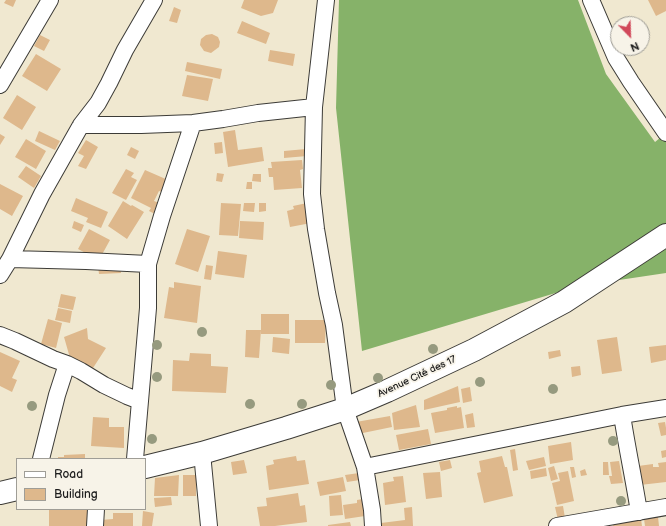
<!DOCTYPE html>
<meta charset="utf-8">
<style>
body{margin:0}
#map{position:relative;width:666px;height:526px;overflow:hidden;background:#f0e8d0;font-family:"Balsamiq Sans",sans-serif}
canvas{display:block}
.legend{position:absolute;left:16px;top:458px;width:130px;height:52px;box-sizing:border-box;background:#f7f3e8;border:1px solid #9f9d96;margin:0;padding:5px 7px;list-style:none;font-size:12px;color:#1c1c1c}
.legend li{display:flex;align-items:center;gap:8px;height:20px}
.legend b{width:20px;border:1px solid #9f9d96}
.north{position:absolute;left:610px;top:16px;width:40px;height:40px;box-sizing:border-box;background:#f7f3e8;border:1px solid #9f9d96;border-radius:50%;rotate:157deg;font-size:11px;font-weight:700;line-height:16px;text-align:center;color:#1c1c1c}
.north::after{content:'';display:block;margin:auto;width:14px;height:18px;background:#d1495b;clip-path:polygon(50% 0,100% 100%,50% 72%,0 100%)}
</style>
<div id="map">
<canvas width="666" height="526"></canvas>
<ul class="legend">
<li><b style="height:5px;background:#fff"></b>Road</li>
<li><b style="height:11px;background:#deb88c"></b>Building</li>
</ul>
<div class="north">N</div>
</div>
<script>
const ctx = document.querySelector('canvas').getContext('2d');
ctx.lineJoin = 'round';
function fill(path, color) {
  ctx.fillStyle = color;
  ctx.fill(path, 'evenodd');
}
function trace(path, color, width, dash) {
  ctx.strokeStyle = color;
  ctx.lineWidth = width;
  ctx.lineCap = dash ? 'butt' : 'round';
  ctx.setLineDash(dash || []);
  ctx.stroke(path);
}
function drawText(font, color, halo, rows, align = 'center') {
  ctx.font = font + ' "Balsamiq Sans",sans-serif';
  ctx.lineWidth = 3.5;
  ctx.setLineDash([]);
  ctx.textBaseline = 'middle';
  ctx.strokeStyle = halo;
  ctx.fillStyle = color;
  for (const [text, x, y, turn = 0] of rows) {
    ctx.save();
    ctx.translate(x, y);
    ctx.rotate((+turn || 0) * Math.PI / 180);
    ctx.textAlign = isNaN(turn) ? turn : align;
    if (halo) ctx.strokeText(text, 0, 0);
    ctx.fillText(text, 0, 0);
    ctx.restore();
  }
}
fill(new Path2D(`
 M339,0H578L606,74L655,142L666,133V273L579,286L362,351L336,108Z`), '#86b269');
fill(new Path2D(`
 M6,0H16L13,7L4,3Z
 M244,0H278L273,13L261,16L241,8Z
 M648,0H666V11L656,16Z
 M174,7L181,10L177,23L169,21Z
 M242,21L270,33L266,44L237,33Z
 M212,34L218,37L220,42L219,47L211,53L204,51L200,45L201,39L206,35Z
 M40,35L50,40L44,51L34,46Z
 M270,50L295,54L293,66L268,61Z
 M36,54L61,69L47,91L22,76Z
 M187,62L222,69L220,79L185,71Z
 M187,75L213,79L208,101L182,96Z
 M17,95L36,107L22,130L3,118Z
 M235,130L238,150L262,147L264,161L228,167L223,132Z
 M39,131L60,141L55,150L35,141Z
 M0,134L5,137L0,145Z
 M26,139L46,151L36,169L15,157Z
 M86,140L98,147L86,169L78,166L84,156L78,153Z
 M222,142L223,153L215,154L214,143Z
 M131,147L139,151L135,159L127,155Z
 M306,149L307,156L284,158V151Z
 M302,160L303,169L300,170L302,188L274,190L273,177H269L268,168H272L271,162Z
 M26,166L41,176L34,188L18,177Z
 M126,169L134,173L131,177L137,180L126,200L112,193Z
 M145,170L168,180L162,192L159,191L154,201L162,204L157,215L149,211L151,208L131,198Z
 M217,173L224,174L222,182L216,181Z
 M253,174H261V182L252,181Z
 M247,182H252V189H246Z
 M0,184L23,196L12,216L0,209Z
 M76,198L108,212L101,228L86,222L88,218L71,211Z
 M123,201L131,206L132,205L144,212L127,239L108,226Z
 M221,203L241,204L238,236L219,235Z
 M244,203H255L254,212L243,211Z
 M259,203H266V211L259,212Z
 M307,203L311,223L290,227L287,211L294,209L293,206Z
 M74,221L84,225L81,232L72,228Z
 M240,221L264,222L263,240L239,238Z
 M89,229L110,240L99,260L78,249Z
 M187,229L210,236L198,272L175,264Z
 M218,251L247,255L244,278L215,274Z
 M120,264L121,273L99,274L98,266Z
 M206,265L213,266L211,280L204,279Z
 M174,282L201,286L197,323L164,318L169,287L174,288Z
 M61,294L76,297L73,310L58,307Z
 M58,308L72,311L70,323L55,320Z
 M261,314H289V334H261Z
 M48,319L62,323L56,348L41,344Z
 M295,320H326L325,343H295Z
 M87,328L88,339L106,348L93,368L70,358L64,337Z
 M246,330H261L259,358L245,357Z
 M273,337L290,339L289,354L272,352Z
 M617,337L622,371L602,374L597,340Z
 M666,345V360L651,363L649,347Z
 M560,350L561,356L549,359L548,352Z
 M0,352L20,361L12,378L17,380L12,392L0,386Z
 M190,353L211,354V366L228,367L226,393L172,391L173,360L189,361Z
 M580,366L581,375L572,377L571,367Z
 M458,386L460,402L424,410V400Z
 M470,387L472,401L463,403L461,389Z
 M416,405L420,427L394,430L392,413Z
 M457,406V408L461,407L464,428L435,433L431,413L447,410V408Z
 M473,413L475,427L467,428L465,415Z
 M390,416L392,427L358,434L356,422Z
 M93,417L109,418V427H124V448L91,446Z
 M665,422L666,428V435L661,436L658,423Z
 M428,429L431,444L399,450L396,435Z
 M571,442L573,460L550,464L548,446Z
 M515,449L518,470L513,471L510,450Z
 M666,450V457L662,458L661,451Z
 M85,454V459H58V457H64V455Z
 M296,456L297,461L305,460L309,484L269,490L266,466L274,464L273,460Z
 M502,456L505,467H507L513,496L484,503L477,473L481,472L479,461Z
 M544,457L546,466L529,470L526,461Z
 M244,460L247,473L233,475L231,462Z
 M450,460L452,468L441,471L439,462Z
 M619,461L623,483L611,484L609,476H612L610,462Z
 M603,462H608L609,475H603Z
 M666,462V482L640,485L638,466L653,464V467H659L658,463Z
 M554,466L558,479L551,481L548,468Z
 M570,467H574L576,477L572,478Z
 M546,468L547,476L531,479L530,471Z
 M585,469L587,475L581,476L580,471Z
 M568,471L574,501L557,505L552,483L560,481L558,473Z
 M440,472L442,497L426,499L423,473Z
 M359,473L360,480L347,482L345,475Z
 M179,475L178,496H154L155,478Z
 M183,475H196V496H183Z
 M403,476L406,502L385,505L383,483L394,481L393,477Z
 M343,477L346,491L320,496L317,482Z
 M298,493L300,506L305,505L307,522L275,526H260L257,507L267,506L266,498Z
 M341,495L343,515L330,516L329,496Z
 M171,497L172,505L155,507L154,498Z
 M363,499L365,516L345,519L343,505L357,503V500Z
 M563,506L565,518L558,520L555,507Z
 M412,507L413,526H382L381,523L405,520L404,508Z
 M49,509H92V526H49Z
 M143,511L154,513L152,526H142Z
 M113,513H133V526H101V520L113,519Z
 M658,517L659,526H645L644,519Z
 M641,519L642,526H613L612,521Z
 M350,522L351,526H328V525Z`), '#deb88c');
const street = new Path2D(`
 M326,0L314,107L312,194L316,229L327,293L334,325L345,409L365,467L372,510L373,526
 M591,0L616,58L631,82L666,133
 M0,85L50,0
 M81,125H141L193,123L223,119L258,113L314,107
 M10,259L86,261L148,264
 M0,275L10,259L42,194L81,125L98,103L109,83L125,50L154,0
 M0,335L15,341L53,359L67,364L81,371L104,385L127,396L140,401
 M622,415C627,448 634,480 639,512
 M202,453L209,526
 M41,459L57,395L67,364
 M135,459L140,401L148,308V264L162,216L193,123
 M365,467L622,415L666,408
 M95,526L96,509
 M557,526L666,507`);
const secondary = new Path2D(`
 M145,467L202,453L286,428L345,409L387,391L474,350L564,302L666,235
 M0,493L17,489`);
trace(street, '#3c3b37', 18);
trace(secondary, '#3c3b37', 24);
trace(street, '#fff', 16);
trace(secondary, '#fff', 22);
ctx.fillStyle = '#969a7f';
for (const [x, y] of [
 [202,332],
 [157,345],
 [433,349],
 [157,377],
 [378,378],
 [480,382],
 [331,385],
 [553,389],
 [250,404],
 [302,404],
 [32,406],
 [152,439],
 [613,441],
 [621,501]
]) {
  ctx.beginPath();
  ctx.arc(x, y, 5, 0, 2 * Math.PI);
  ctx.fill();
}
drawText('10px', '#1c1c1c', '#f7f3e8', [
 ["Avenue Cité des 17",417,377,-25]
]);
</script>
